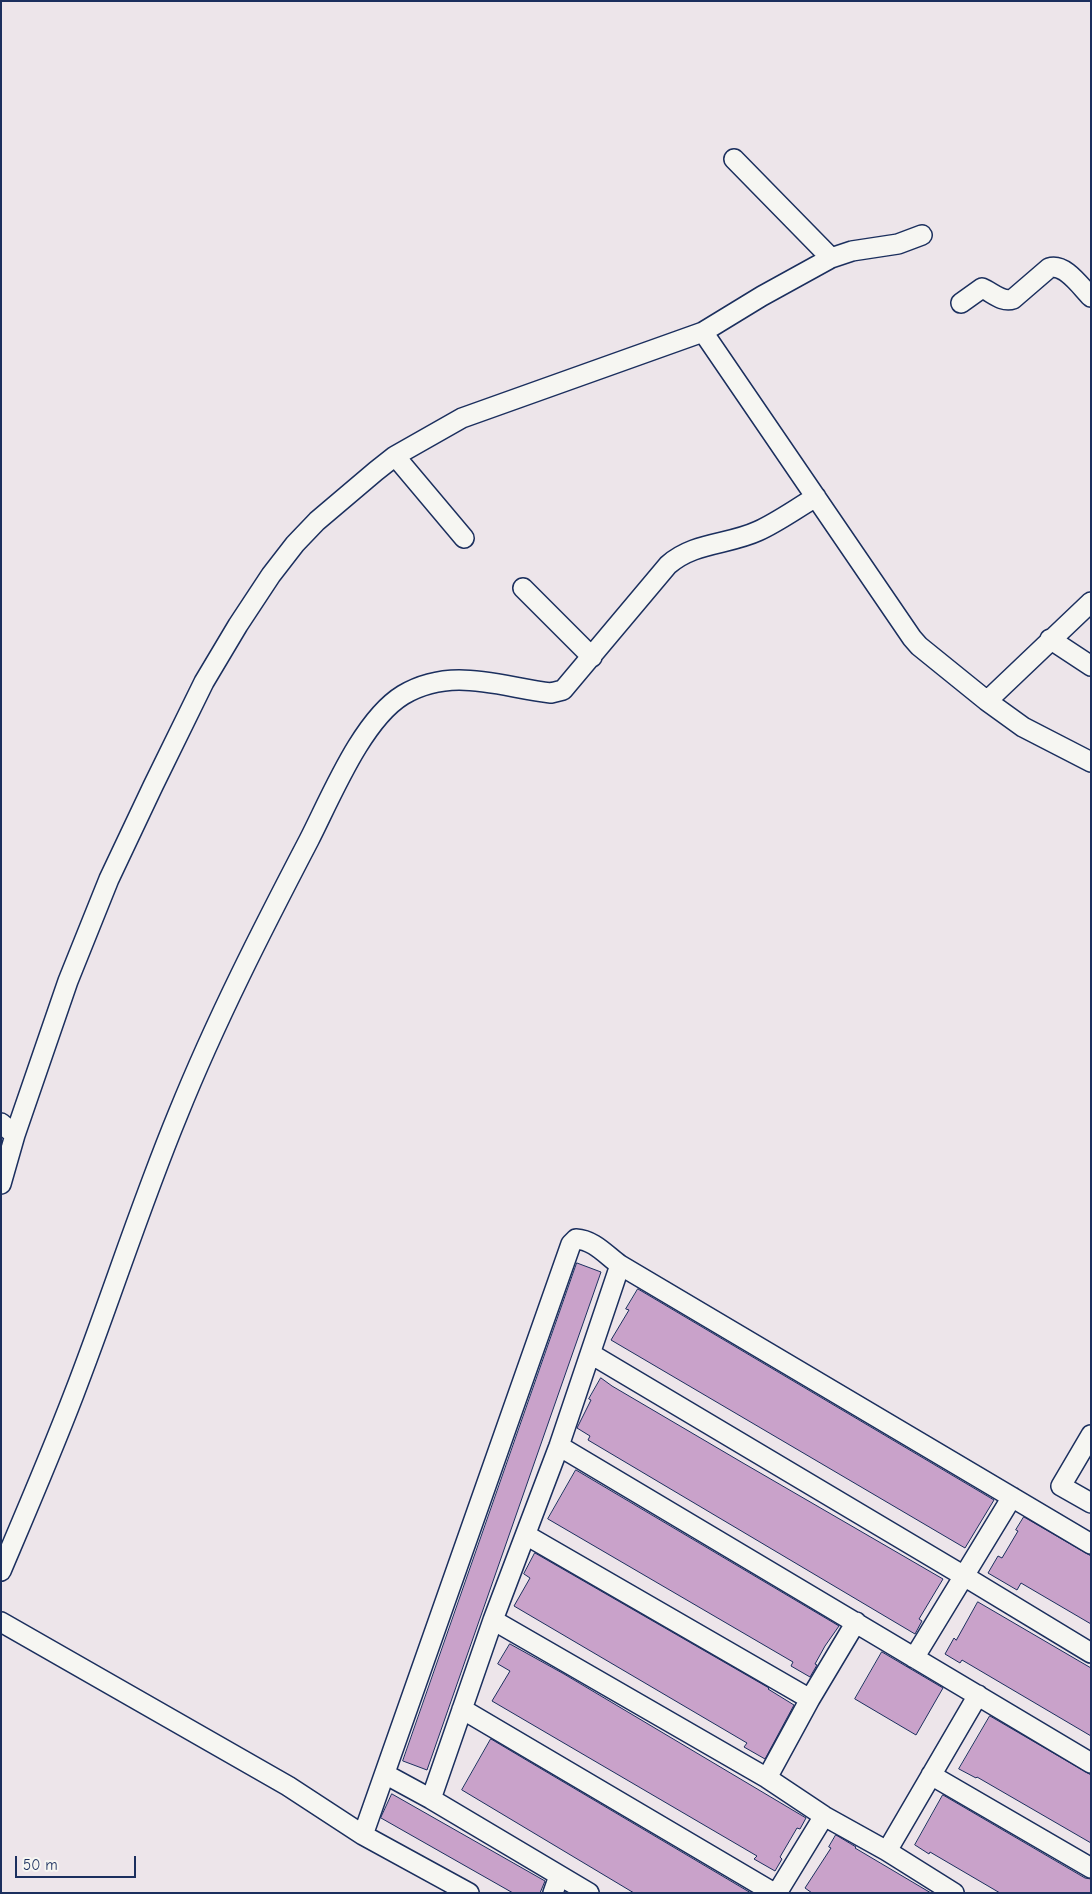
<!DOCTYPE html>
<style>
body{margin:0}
#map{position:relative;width:1092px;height:1894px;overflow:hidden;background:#ede5ea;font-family:"Comic Neue",sans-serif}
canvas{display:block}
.frame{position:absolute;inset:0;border:2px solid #1b2f5e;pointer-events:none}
.scale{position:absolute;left:15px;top:1856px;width:121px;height:22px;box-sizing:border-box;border:2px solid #1b2f5e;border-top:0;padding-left:6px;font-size:15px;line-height:18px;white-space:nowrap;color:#1b2f5e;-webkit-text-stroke:4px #f6f6f2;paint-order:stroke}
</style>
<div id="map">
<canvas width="1092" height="1894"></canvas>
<div class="frame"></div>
<div class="scale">50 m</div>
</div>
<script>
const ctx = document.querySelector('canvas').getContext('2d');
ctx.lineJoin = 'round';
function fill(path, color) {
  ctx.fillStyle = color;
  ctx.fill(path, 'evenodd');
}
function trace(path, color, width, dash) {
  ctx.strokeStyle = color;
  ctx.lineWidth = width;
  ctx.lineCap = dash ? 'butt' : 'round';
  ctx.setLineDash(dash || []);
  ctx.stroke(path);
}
const building = new Path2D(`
 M577,1263L601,1272L427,1770L403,1761Z
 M638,1289L994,1500L965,1548L611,1340L629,1310L626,1309Z
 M601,1378L612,1386L743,1463L943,1579L919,1619L922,1621L915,1634L588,1440L590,1436L577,1428L591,1400L589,1399Z
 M576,1470L839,1626L825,1646L815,1664L817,1665L810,1677L791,1666L793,1662L548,1519Z
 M1024,1517L1091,1556V1624L1021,1583L1017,1590L988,1573L998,1556L1002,1558L1018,1531L1016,1530Z
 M535,1553L769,1688L768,1689L794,1705L765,1759L744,1747L747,1743L514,1606L530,1578L524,1574Z
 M978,1602L1091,1668V1736L962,1660L960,1663L945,1654L954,1638L956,1640Z
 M510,1644L564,1674L806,1818L800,1829L797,1828L780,1857L782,1859L775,1871L754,1859L757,1856L492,1701L510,1671L498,1664Z
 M882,1652L943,1688L916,1735L855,1699Z
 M990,1716L1091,1775V1843L977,1777L976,1778L959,1769Z
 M491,1739L528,1761L751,1893H634L462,1790Z
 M392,1794L545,1881L540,1893H513L381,1818Z
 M943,1795L1085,1878L1091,1879V1893H1000L930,1852L929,1854L915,1845Z
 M836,1835L856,1847L855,1848L931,1893H812L805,1888L831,1848L829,1847Z`);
fill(building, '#c9a2ca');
trace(building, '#1b2f5e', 1);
const street = new Path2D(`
 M734,159L831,258
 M961,303L982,288C992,292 1002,303 1013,299L1049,268C1065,263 1080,286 1091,297
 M703,332L912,638L919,646L987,701L1091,602
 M395,456L464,538
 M523,588L592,657
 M1050,639L1091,666
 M987,701L1023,727L1091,762
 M1,1123L15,1135
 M1,1184L15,1135L68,981L109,879L153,786L204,682L238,625L271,575L295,544L317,521L376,471L395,456L462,418L703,332L762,296L831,258L852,251L898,244L922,235
 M591,1354L964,1576L1091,1653
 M1091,1435L1061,1486L1091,1503
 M559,1446L1091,1763
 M526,1535L810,1699
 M1,1571C26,1512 51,1454 74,1394C110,1301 140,1206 178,1114C216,1020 262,930 309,840C331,797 362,720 403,695C452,666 500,687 551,693L563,690L668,565C694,542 728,545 758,531C778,522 797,508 816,497
 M493,1620L767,1778L824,1816L887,1851L954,1893
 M1,1622L288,1786L363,1835L469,1893
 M914,1658L1012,1497
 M462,1709L774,1893
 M385,1774L431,1799L589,1893
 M931,1775L1091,1868
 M767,1778L810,1699L856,1622
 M431,1799L493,1620L559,1446L620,1265
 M363,1835L571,1244L576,1239C594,1240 606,1255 620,1265L1091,1544
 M887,1851L978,1695
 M553,1893L559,1876
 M777,1893L824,1816`);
trace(street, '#1b2f5e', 22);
trace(street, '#f6f6f2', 19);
</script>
